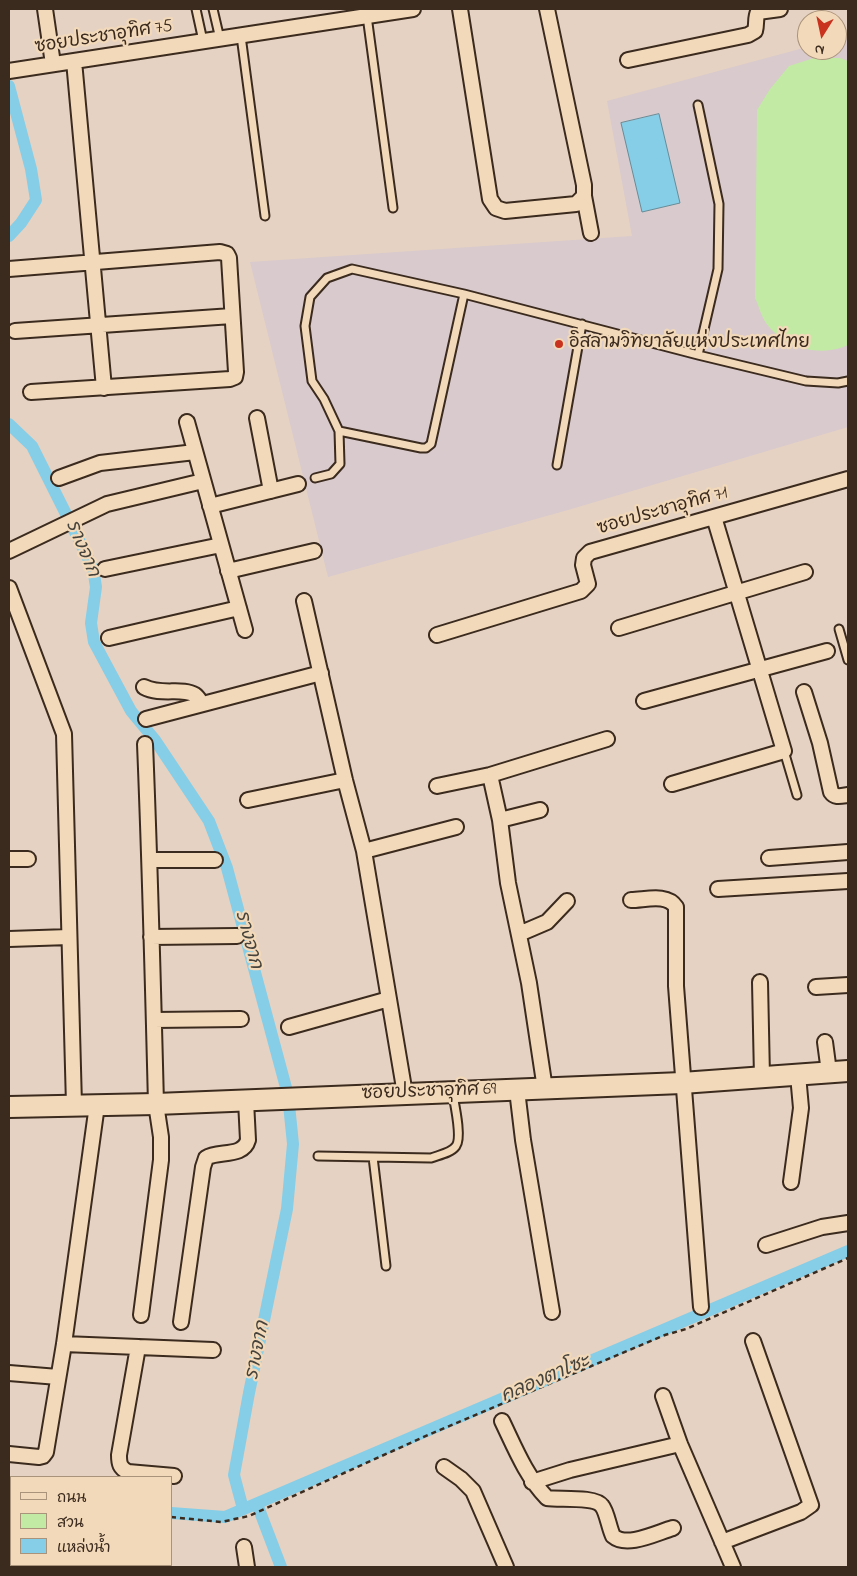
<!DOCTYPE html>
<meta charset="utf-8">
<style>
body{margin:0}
#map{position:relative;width:857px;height:1576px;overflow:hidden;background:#e6d2c2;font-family:"Indie Flower","Playpen Sans Thai",sans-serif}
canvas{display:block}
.frame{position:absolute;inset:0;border:10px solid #3b2a1e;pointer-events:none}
.legend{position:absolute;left:10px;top:1476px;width:162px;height:90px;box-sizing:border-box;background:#f2d9b9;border:1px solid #a9937b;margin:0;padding:6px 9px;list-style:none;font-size:15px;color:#3b2a1e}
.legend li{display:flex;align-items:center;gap:10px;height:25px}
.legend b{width:25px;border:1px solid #a9937b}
.north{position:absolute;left:797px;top:10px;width:50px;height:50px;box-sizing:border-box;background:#f2d9b9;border:1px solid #a9937b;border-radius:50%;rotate:190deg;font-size:14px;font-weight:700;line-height:20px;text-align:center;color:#3b2a1e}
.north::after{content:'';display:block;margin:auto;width:18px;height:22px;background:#c8321e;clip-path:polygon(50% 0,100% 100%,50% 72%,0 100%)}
</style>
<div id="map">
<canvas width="857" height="1576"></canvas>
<div class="frame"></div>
<ul class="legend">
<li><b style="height:6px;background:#f2d9b9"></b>ถนน</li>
<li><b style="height:14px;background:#c3eaa5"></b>สวน</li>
<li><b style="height:14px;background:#86cee7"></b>แหล่งน้ำ</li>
</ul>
<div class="north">N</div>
</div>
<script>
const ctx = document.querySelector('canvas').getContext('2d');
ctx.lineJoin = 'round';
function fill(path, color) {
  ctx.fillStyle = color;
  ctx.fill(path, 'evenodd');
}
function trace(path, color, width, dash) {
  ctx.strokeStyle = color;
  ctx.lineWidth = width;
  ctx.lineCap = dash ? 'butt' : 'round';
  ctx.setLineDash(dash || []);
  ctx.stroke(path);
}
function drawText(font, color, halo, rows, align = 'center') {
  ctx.font = font + ' "Indie Flower","Playpen Sans Thai",sans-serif';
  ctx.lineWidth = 4.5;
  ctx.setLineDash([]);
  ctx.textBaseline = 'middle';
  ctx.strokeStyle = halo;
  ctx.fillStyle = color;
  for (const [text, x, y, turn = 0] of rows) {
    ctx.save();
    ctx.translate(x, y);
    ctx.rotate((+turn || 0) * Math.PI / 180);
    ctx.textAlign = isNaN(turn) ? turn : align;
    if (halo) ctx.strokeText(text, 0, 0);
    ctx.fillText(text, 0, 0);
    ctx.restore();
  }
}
fill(new Path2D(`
 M848,36V427L568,510L328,577L250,262L632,236L607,101L807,47V50H837V39Z`), '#d8cacd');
fill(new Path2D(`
 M814,58H840L848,61V345C821,358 784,348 766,323C761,316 759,306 755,298L757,110L770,89L789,66Z`), '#c3eaa5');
const water = new Path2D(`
 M659,114L680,203L642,212L621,123Z`);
fill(water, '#86cee7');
trace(water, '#688c97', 1);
trace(new Path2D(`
 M9,86L31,169L36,200L21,223L9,236
 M9,424L32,446L93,568L96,587L91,623L94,642L131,711L155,740L209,821L227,868L288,1095L293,1144L287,1209L249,1393L234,1475L243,1509
 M9,1503H11
 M257,1504L281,1567
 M171,1513L225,1517L848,1251`), '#86cee7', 12);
const lane = new Path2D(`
 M196,9L203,41
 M213,9L220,39
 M367,16L393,208
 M241,36L265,216
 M698,105L719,204L718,269L698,355
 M339,431L421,448H426L431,444L464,294
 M557,465L582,324
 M315,478L331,474L340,464L339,431L324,399L312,381L305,326L310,297L327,278L352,269L464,294L698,355L806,381L838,383L848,381
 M839,629L848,660
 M784,751L797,795
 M318,1156L431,1158C439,1155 451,1153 456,1146C462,1138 455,1106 453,1095
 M373,1157L386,1266`);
const street = new Path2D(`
 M45,9L53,64
 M460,9L490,199L496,208L505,211L576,204L584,196
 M547,9L584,185V196L591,233
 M628,60L748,35L755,31C757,24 755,18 758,12L780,9
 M74,61L104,388
 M9,71L413,9
 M9,269L220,252L227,254L229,258L236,372L235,377L230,379L31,392
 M15,331L232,316
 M257,418L271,491
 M187,422L245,630
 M59,478L100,463L195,452
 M210,506L298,484
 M9,551L107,504L203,481
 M105,569L221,545
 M228,571L314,551
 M9,588L64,734L74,1105
 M304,601L345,780L364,851L405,1094
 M619,628L805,572
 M437,635L581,591L588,584L583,565L584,558L590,552L848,479
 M109,638L239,608
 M144,687C161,696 182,687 195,695C198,697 200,701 202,704
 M804,692L820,743L831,792C835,798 841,796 848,795
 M644,701L827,651
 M146,719L321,673
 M490,775L500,820L508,883L529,983L545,1089
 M672,784L784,751L714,517
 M437,786L490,775L607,739
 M248,800L345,780
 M500,820L540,810
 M364,851L456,827
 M769,858L848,852
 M9,859H28
 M150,860H215
 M718,889L848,881
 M631,900C645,900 667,893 676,907V986L701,1307
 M519,934L547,922L567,901
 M151,937L237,936
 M9,939L69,937
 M760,982L762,1077
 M816,987L848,985
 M154,1020L241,1019
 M289,1027L389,999
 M825,1042L829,1072
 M517,1090L523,1140L552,1312
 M791,1182L801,1108L798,1075
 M766,1245L822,1227L848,1223
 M141,1315L161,1160V1137L156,1104C153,984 150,864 145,744
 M181,1322L203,1167L206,1158C218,1150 243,1158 248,1140L246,1101
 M64,1344L213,1350
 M138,1347L119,1455C119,1464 120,1468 128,1472L174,1476
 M9,1373L58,1377
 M663,1396L680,1444L733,1567
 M502,1421C515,1448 526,1476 547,1498C559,1500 595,1496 602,1506C607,1512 609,1528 613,1536C627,1548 656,1533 673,1528
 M9,1454L39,1457L43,1456L46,1452L64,1344L97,1105
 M444,1467L461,1479L473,1491L506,1567
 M532,1482L570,1470L680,1444
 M722,1542L801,1512L811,1505L753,1341
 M244,1547L247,1567`);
const secondary = new Path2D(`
 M9,1107L156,1104L682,1083L848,1071`);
trace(lane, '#3b2a1e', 11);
trace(street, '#3b2a1e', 18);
trace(secondary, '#3b2a1e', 24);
trace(new Path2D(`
 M9,1510H11
 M171,1517L221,1522L249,1516L428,1435L665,1335L686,1329L848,1258`), '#3b2a1e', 2.5, [5, 4]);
trace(lane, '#f2d9b9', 7);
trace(street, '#f2d9b9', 14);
trace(secondary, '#f2d9b9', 20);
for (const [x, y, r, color] of [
 [559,344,5,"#c8321e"]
]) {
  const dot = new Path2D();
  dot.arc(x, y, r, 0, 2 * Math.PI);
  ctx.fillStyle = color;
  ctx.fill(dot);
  trace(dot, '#f2d9b9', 2);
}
drawText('18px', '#3b2a1e', '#f2d9b9', [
 ["ซอยประชาอุทิศ 75",104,38,-9],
 ["ซอยประชาอุทิศ 71",663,512,-16],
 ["ซอยประชาอุทิศ 69",429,1093,-2]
]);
drawText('18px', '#3b2a1e', '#f2d9b9', [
 ["อิสลามวิทยาลัยแห่งประเทศไทย",569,344]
], 'left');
drawText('italic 19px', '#46433c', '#f2d9b9', [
 ["รางจาก",81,549,67],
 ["รางจาก",247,940,75],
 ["รางจาก",259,1351,-79],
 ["คลองตาโซะ",546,1380,-23]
]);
</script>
